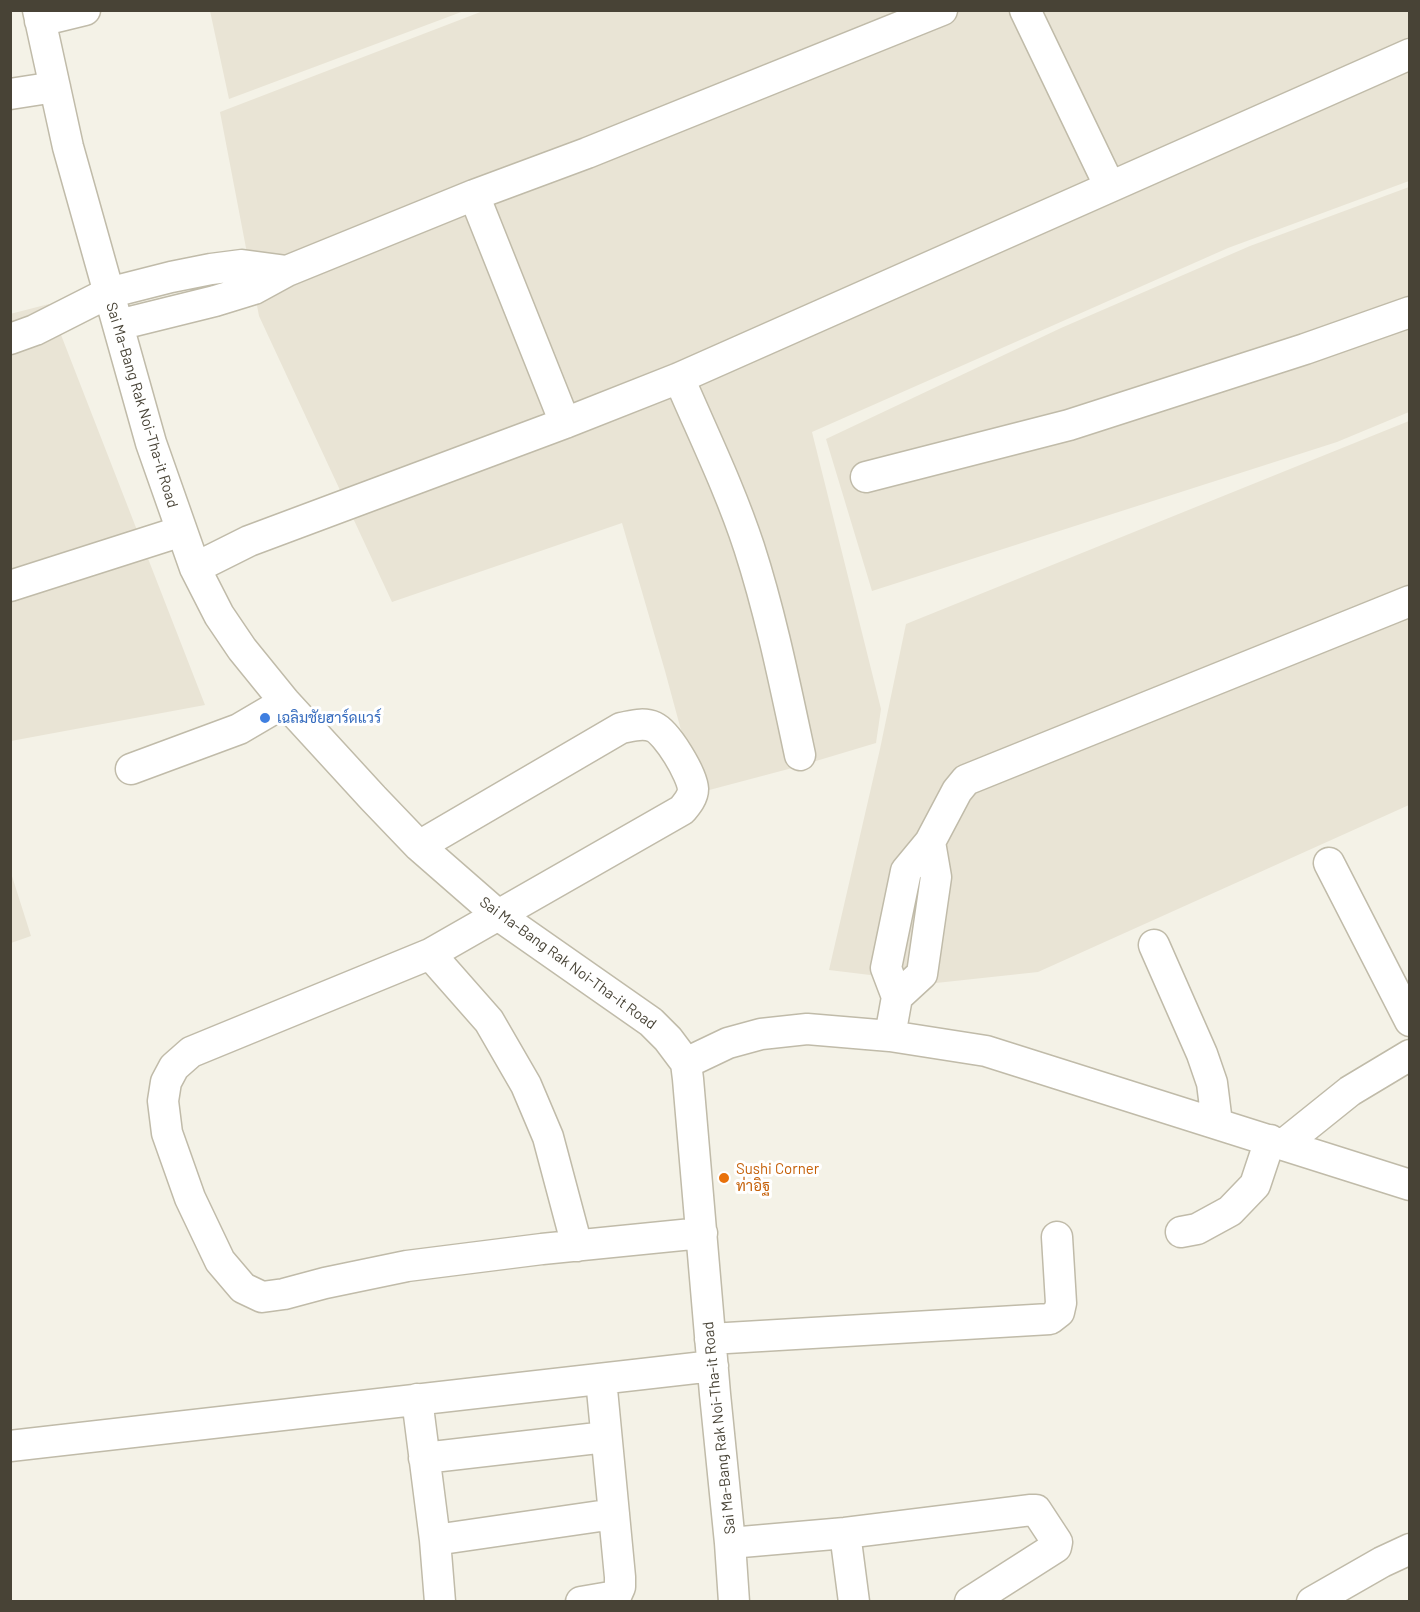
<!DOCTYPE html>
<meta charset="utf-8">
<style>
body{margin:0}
#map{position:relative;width:1420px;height:1612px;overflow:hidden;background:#f4f2e7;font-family:Barlow,sans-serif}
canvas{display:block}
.frame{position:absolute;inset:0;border:12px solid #484336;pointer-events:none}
</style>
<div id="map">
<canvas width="1420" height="1612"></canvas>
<div class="frame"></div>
</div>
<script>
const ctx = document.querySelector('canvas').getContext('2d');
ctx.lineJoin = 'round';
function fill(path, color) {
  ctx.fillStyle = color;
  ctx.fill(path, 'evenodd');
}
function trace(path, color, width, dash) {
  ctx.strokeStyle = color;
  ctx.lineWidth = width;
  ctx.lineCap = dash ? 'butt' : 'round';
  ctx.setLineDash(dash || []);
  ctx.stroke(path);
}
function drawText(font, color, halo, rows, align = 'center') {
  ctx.font = font + ' Barlow,Sarabun,sans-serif';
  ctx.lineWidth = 6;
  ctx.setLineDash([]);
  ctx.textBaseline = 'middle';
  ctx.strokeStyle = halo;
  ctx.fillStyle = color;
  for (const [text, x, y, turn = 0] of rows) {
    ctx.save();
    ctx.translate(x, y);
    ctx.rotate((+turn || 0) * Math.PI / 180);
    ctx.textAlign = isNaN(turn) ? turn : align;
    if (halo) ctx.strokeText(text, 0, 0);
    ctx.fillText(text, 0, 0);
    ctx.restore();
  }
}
fill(new Path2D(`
 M210,11V10L464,11L229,99Z
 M483,11H1409V181L1228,248L812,432L881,709L876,743L796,767L698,793L665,671L622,523L392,602L259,316L220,112Z
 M1409,187V412L1337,442L872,591L826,439L1061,328L1250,246Z
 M49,304L205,705L11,741L10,314Z
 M1409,421V805L1038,972L936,983L829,970L880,749L906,624Z
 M11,873L31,936L11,943H10Z`), '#e9e4d5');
const minor = new Path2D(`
 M38,10L68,147L151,443L195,568L219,615L242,649L285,702L373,798L419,846L498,915L651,1022L668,1039L686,1063L688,1079L715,1394L730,1543L734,1602
 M1025,10L1110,187
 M40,21L85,10
 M10,94L55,87
 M474,195L565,423
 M118,325L215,301L254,289L287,271L474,195L587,153L942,10
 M10,339L35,330L108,293L171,277L211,269L242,265L287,271
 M679,378C703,434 730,489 749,547C771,615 785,685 800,755
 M866,477L1069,425L1305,349L1410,312
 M195,568L249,541L565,423L679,378L1410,54
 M10,586L182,531
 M131,769L239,729L285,702
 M419,846L621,728C632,726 643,722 654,727C667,733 692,774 693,789C693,797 687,804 682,810L430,954L191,1052L174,1067L166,1082L163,1101L167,1133L190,1198L220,1261L243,1288L262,1297L284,1294L325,1283L407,1266L542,1249L702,1233
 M1329,863L1410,1021
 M1154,945L1202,1054L1212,1083L1217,1123
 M430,954L489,1021L526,1085L548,1137L577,1246
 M897,997L922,974L936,877L930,842
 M890,1036L897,997L886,968L906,871L930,842L957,791L966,780L1410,601
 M686,1063L728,1043L761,1034L807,1029L890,1036L986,1051L1410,1185
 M1284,1144L1350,1091L1410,1055
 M1181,1232L1197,1229L1230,1211L1255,1185L1270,1140
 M710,1339L1050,1319L1059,1312L1061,1303L1057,1237
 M417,1399L435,1540L440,1602
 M10,1446L713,1366
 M424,1458L606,1437
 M845,1533L854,1602
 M435,1540L614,1514
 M730,1543L845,1533L1031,1510H1036L1057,1542L1056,1547L970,1602
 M581,1602L616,1596L620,1587V1577L601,1379
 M1312,1602L1382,1562L1410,1549`);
trace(minor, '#c0bba9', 33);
trace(minor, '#fff', 30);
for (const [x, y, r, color] of [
 [265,718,6,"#3f7fe0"],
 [724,1178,6,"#e8710a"]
]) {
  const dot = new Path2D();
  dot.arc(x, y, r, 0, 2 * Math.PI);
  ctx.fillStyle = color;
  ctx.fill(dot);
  trace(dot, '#fff', 2);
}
drawText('15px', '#484336', '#fff', [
 ["Sai Ma-Bang Rak Noi-Tha-it Road",142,405,73],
 ["Sai Ma-Bang Rak Noi-Tha-it Road",568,963,36],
 ["Sai Ma-Bang Rak Noi-Tha-it Road",719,1428,-96]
]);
drawText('15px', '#366cbe', '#fff', [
 ["เฉลิมชัยฮาร์ดแวร์",277,718]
], 'left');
drawText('15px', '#c56008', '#fff', [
 ["Sushi Corner",736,1169],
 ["ท่าอิฐ",736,1186]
], 'left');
</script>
